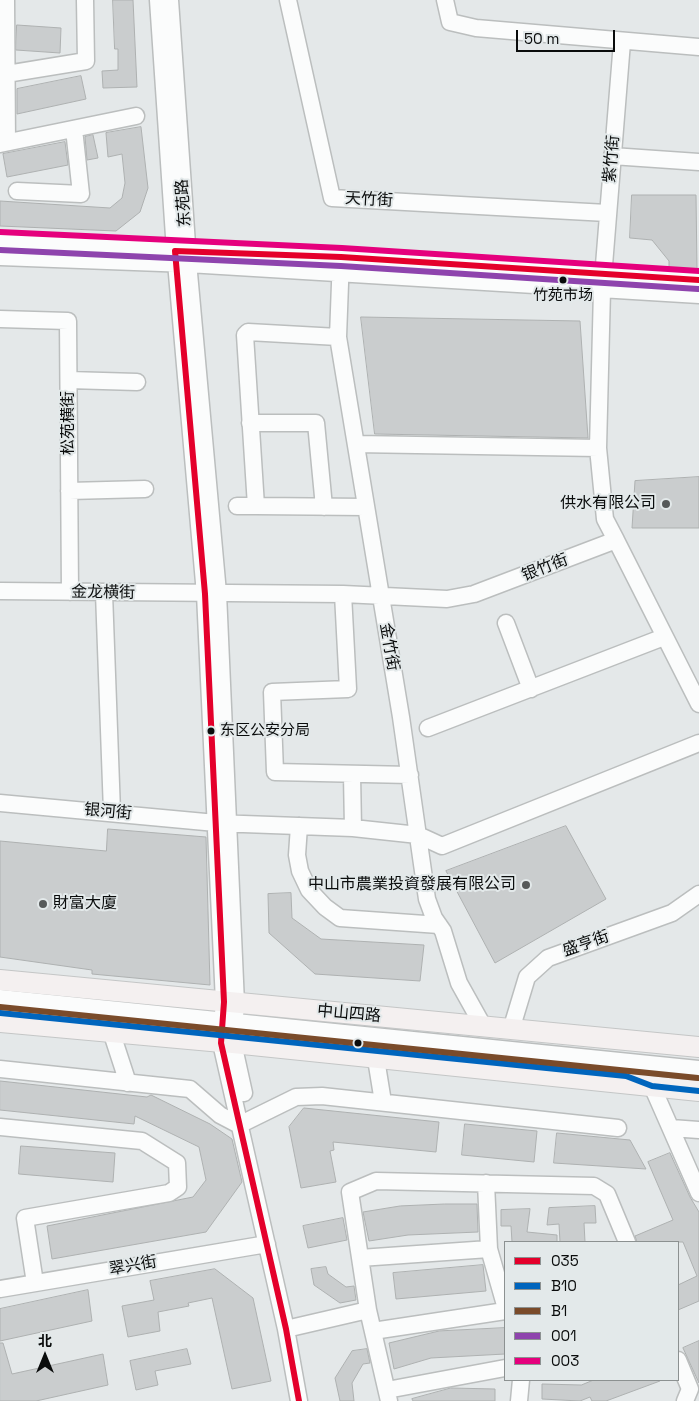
<!DOCTYPE html>
<meta charset="utf-8">
<style>
body{margin:0}
#map{position:relative;width:699px;height:1401px;overflow:hidden;background:#e4e8e9;font-family:"Space Grotesk","Noto Sans SC",sans-serif}
canvas{display:block}
.legend{position:absolute;left:504px;top:1241px;width:175px;height:140px;box-sizing:border-box;background:#e3e9ea;border:1px solid #8c9191;margin:0;padding:6px 9px;list-style:none;font-size:15px;color:#0a0c0c}
.legend li{display:flex;align-items:center;gap:10px;height:25px}
.legend b{width:25px;border:1px solid #8c9191}
.north{position:absolute;left:20px;top:1331px;width:50px;height:50px;-webkit-text-stroke:4px #e3e9ea;paint-order:stroke;rotate:0deg;font-size:14px;font-weight:700;line-height:20px;text-align:center;color:#0a0c0c}
.north::after{content:'';display:block;margin:auto;width:18px;height:22px;background:#0a0c0c;clip-path:polygon(50% 0,100% 100%,50% 72%,0 100%)}
.scale{position:absolute;left:516px;top:30px;width:99px;height:22px;box-sizing:border-box;border:2px solid #0a0c0c;border-top:0;padding-left:6px;font-size:15px;line-height:18px;white-space:nowrap;color:#0a0c0c;-webkit-text-stroke:4px #e3e9ea;paint-order:stroke}
</style>
<div id="map">
<canvas width="699" height="1401"></canvas>
<ul class="legend">
<li><b style="height:6px;background:#e4002b"></b>035</li>
<li><b style="height:6px;background:#0065bd"></b>B10</li>
<li><b style="height:6px;background:#7a4b2a"></b>B1</li>
<li><b style="height:6px;background:#8e44ad"></b>001</li>
<li><b style="height:6px;background:#e5007d"></b>003</li>
</ul>
<div class="north">北</div>
<div class="scale">50 m</div>
</div>
<script>
const ctx = document.querySelector('canvas').getContext('2d');
ctx.lineJoin = 'round';
function fill(path, color) {
  ctx.fillStyle = color;
  ctx.fill(path, 'evenodd');
}
function trace(path, color, width, dash) {
  ctx.strokeStyle = color;
  ctx.lineWidth = width;
  ctx.lineCap = dash ? 'butt' : 'round';
  ctx.setLineDash(dash || []);
  ctx.stroke(path);
}
function drawText(font, color, halo, rows, align = 'center') {
  ctx.font = font + ' "Space Grotesk","Noto Sans SC",sans-serif';
  ctx.lineWidth = 4;
  ctx.setLineDash([]);
  ctx.textBaseline = 'middle';
  ctx.strokeStyle = halo;
  ctx.fillStyle = color;
  for (const [text, x, y, turn = 0] of rows) {
    ctx.save();
    ctx.translate(x, y);
    ctx.rotate((+turn || 0) * Math.PI / 180);
    ctx.textAlign = isNaN(turn) ? turn : align;
    if (halo) ctx.strokeText(text, 0, 0);
    ctx.fillText(text, 0, 0);
    ctx.restore();
  }
}
const building = new Path2D(`
 M113,0H133L137,87L103,88L102,71L118,70V49H115Z
 M17,25L61,28L60,53L16,50Z
 M81,76L86,99L17,114V89Z
 M141,127L148,188L140,212L116,231L0,226V201L110,208L122,198L125,183L122,154L108,157L106,133Z
 M93,135L98,158L87,160L85,137Z
 M65,142L68,165L7,177L3,154Z
 M632,195H696L697,270L669,268V261L652,240L630,238Z
 M361,317L580,321L588,438L375,434Z
 M699,477V528H632L635,481Z
 M566,826L606,899L495,963L446,871Z
 M108,829L206,837L210,985L92,974V970L0,957V841L106,851Z
 M291,893L292,918L321,939L424,945L420,981L315,974L269,933L268,894Z
 M0,1081L147,1097L151,1095L210,1124L232,1139L242,1182L206,1232L52,1259L47,1226L193,1197L206,1180L199,1147L135,1116L134,1124L0,1110Z
 M304,1108L439,1122L436,1152L333,1142L334,1150L330,1151L336,1182L301,1188L289,1127Z
 M465,1124L537,1131L534,1162L462,1155Z
 M557,1133L630,1140L646,1169L554,1163Z
 M21,1146L115,1153L113,1182L19,1174Z
 M670,1153L690,1197L699,1212V1301L678,1310V1285L697,1276L683,1242H637L635,1236L673,1220L648,1162Z
 M445,1204H477L478,1232L408,1235L369,1241L363,1212L400,1206Z
 M595,1206L596,1223H584L585,1242H560L559,1224L547,1225L549,1208Z
 M530,1209L527,1232L557,1235V1242H512L511,1226H501V1210Z
 M343,1218L347,1240L308,1248L303,1226Z
 M483,1265L486,1291L396,1299L393,1273Z
 M326,1267L328,1274L346,1287L354,1286L356,1300L340,1303L314,1285L311,1269Z
 M215,1269L253,1298L271,1381L232,1389L212,1298L188,1303L189,1306L158,1312L160,1331L128,1337L122,1306L154,1300L150,1281Z
 M88,1290L92,1321L0,1341V1309Z
 M505,1328V1354L431,1358L394,1369L389,1343L439,1331Z
 M699,1341V1383L683,1348Z
 M0,1343H3L12,1374L103,1354L108,1385L36,1401H0Z
 M187,1349L191,1364L155,1371L158,1385L136,1390L130,1361Z
 M367,1349L370,1363L363,1364L352,1383L354,1401H340L335,1378L352,1351Z
 M594,1380H660V1381L606,1401H592L590,1397L580,1401L542,1399V1384L581,1385Z
 M451,1388L495,1389V1401H413L412,1399Z`);
fill(building, '#cacdce');
trace(building, '#aeb1b1', 1);
const minor = new Path2D(`
 M6,0L7,142
 M158,0L175,251L205,594L224,1002L221,1043L286,1329L299,1401
 M170,0L189,273L218,593L236,1004L233,1043L244,1093
 M288,0L332,198L607,213
 M445,0L450,22L476,28L699,47
 M0,75L86,61L85,0
 M0,144L136,116
 M612,156L699,162
 M17,191L81,194L74,129
 M0,241L341,257L699,280
 M0,257L188,264L699,295
 M341,257L338,337L401,717L427,899L434,918L443,931L459,983L483,1026
 M0,319L68,321L70,592
 M69,380L137,382
 M250,423H316L324,507
 M356,444L598,448
 M69,491L145,489
 M237,506H256L245,335L248,332L338,337
 M256,506L366,507
 M616,540L699,704
 M0,591L343,594L447,599L474,594L616,540L605,519L598,448L602,290L622,42
 M104,593L112,812
 M343,594L348,689L272,692L275,772L410,775
 M506,623L531,689
 M428,728L664,637
 M352,775L353,828
 M0,803L216,823L353,828L418,835L442,846L699,743
 M299,826L297,855L300,871L309,890L325,907L340,918L439,925
 M0,998L699,1069
 M511,1030L527,977L548,958L672,913L699,894
 M112,1034L128,1083
 M376,1059L383,1102
 M0,1069L190,1089L220,1115L239,1125L296,1097L322,1096L618,1128
 M642,1082L652,1086L699,1193
 M0,1127L142,1141L177,1163L178,1187L169,1193L25,1218L35,1283
 M671,1128L699,1130
 M486,1183L489,1249L505,1305
 M360,1258L489,1249
 M0,1289L267,1244
 M286,1329L368,1310
 M373,1331L505,1311
 M678,1360L690,1389L685,1401
 M387,1390L505,1368
 M389,1401L368,1310L350,1192L376,1181L594,1186L607,1194L627,1242
 M519,1401L521,1380`);
const major = new Path2D(`
 M0,980L699,1047
 M0,1022L233,1043L699,1091`);
trace(minor, '#bbbebe', 19);
trace(major, '#c4c6c6', 22);
trace(minor, '#fbfcfc', 16);
trace(major, '#f4f0f0', 20);
trace(new Path2D(`
 M299,1401L286,1329L221,1043L224,1002L205,594L175,251L341,257L699,280`), '#e4002b', 6);
trace(new Path2D(`
 M0,1013L626,1076L652,1086L699,1091`), '#0065bd', 6);
trace(new Path2D(`
 M0,1007L698,1078`), '#7a4b2a', 6);
trace(new Path2D(`
 M0,250L341,266L698,289`), '#8e44ad', 6);
trace(new Path2D(`
 M0,232L342,248L699,271`), '#e5007d', 6);
for (const [x, y, r, color] of [
 [563,280,4.5,"#0a0c0c"],
 [666,504,5,"#565959"],
 [211,731,4.5,"#0a0c0c"],
 [526,885,5,"#565959"],
 [43,904,5,"#565959"],
 [358,1043,4.5,"#0a0c0c"]
]) {
  const dot = new Path2D();
  dot.arc(x, y, r, 0, 2 * Math.PI);
  ctx.fillStyle = color;
  ctx.fill(dot);
  trace(dot, '#e3e9ea', 2);
}
drawText('15px', '#0a0c0c', '#e3e9ea', [
 ["竹苑市场",563,296],
 ["东区公安分局",220,731,"left"]
]);
drawText('16px', '#0a0c0c', '#e3e9ea', [
 ["紫竹街",612,159,-85],
 ["天竹街",369,200,3],
 ["东苑路",184,203,-94],
 ["松苑横街",69,423,-90],
 ["银竹街",545,568,-21],
 ["金龙横街",103,593,1],
 ["金竹街",389,647,80],
 ["银河街",108,812,5],
 ["盛亨街",586,944,-19],
 ["中山四路",349,1014,5],
 ["翠兴街",133,1266,-10]
]);
drawText('16px', '#0a0c0c', '#e3e9ea', [
 ["供水有限公司",656,504],
 ["中山市農業投資發展有限公司",516,885],
 ["財富大廈",53,904,"left"]
], 'right');
</script>
